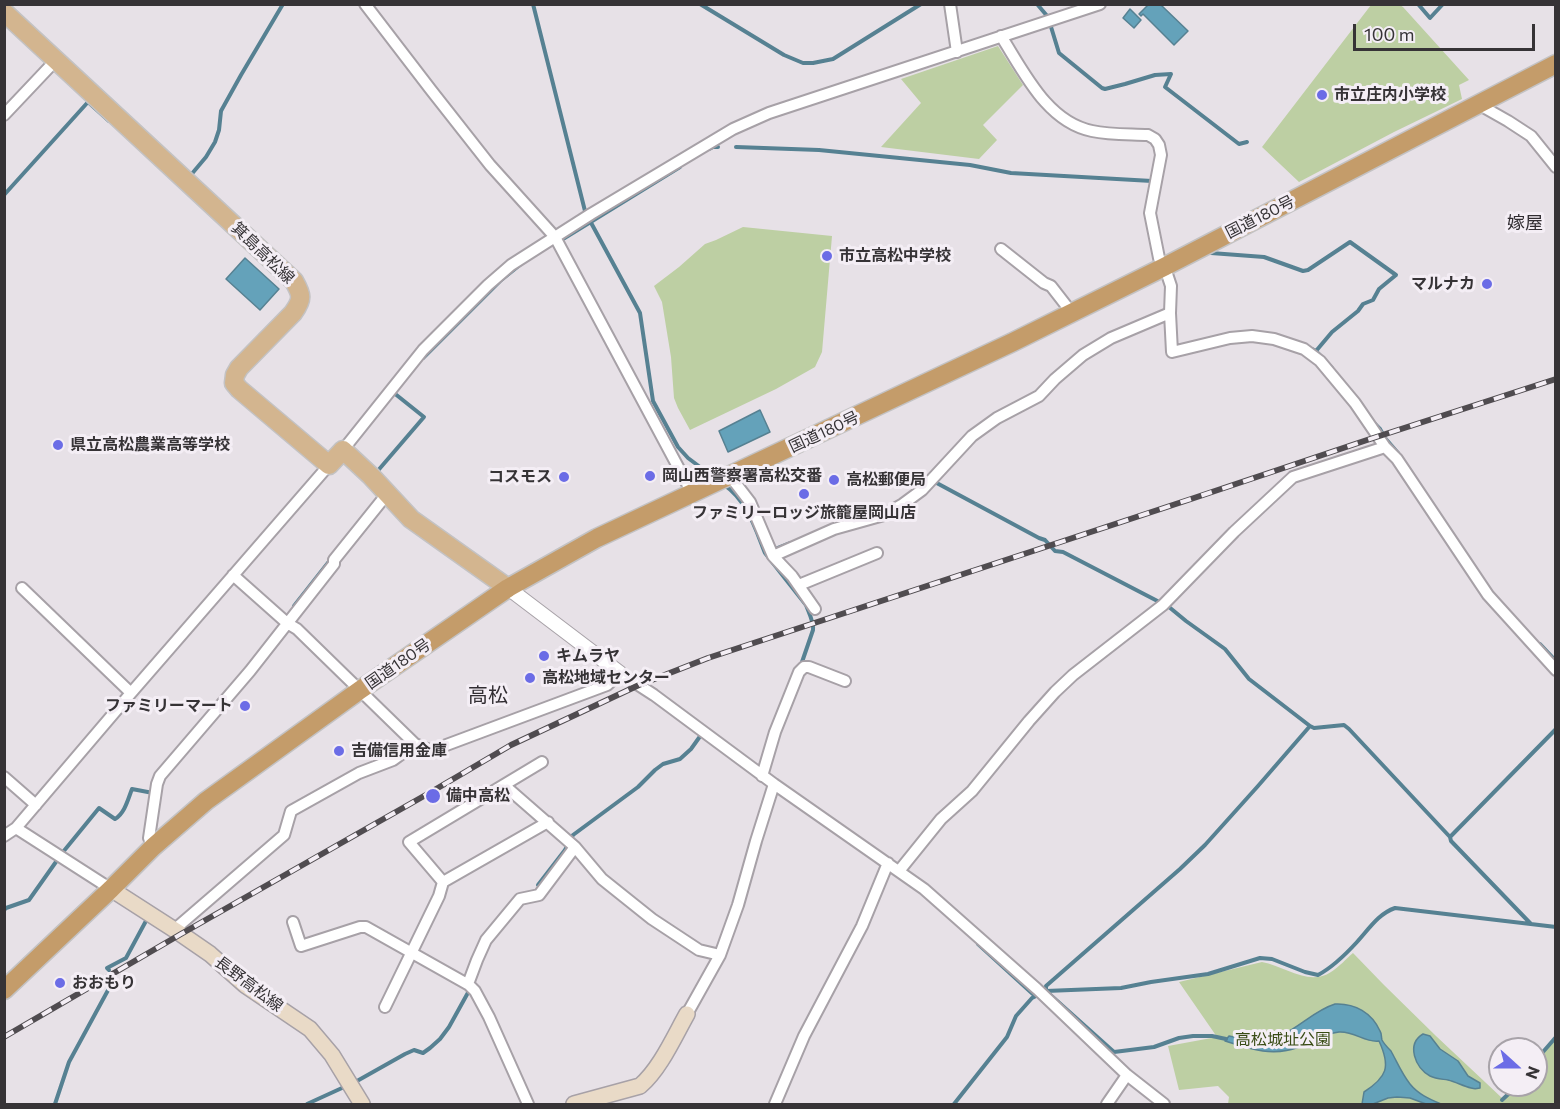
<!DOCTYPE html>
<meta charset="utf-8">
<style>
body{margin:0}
#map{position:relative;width:1560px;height:1109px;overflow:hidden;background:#e7e1e7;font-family:Commissioner,sans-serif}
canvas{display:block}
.frame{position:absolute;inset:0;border:6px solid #363336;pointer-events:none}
.north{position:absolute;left:1488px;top:1037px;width:60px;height:60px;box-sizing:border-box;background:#f4eef5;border:2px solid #a8a3a9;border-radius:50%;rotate:111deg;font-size:16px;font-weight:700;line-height:24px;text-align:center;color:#363336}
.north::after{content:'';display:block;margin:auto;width:21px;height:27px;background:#6b6ce6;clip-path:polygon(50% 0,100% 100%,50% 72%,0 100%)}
.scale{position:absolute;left:1353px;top:24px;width:182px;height:27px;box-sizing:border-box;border:3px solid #363336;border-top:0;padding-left:8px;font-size:18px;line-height:21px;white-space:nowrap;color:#363336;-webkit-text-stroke:4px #f4eef5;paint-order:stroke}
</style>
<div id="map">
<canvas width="1560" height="1109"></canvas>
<div class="frame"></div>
<div class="north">N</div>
<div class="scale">100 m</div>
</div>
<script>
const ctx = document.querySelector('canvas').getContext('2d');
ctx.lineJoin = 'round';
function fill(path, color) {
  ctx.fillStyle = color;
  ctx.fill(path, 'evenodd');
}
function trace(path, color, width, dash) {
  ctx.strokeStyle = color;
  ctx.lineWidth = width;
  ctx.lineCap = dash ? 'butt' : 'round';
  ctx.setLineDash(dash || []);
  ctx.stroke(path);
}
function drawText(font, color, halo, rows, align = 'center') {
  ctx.font = font + ' Commissioner,"Noto Sans JP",sans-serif';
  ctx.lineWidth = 6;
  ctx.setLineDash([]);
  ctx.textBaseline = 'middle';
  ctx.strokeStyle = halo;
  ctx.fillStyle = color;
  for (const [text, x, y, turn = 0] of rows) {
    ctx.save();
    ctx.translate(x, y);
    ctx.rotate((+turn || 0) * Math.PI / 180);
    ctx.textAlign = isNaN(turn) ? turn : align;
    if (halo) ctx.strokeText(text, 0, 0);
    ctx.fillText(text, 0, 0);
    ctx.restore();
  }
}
fill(new Path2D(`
 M1371,5H1400L1403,7L1469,80L1459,85L1462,99L1394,132L1299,182L1262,147Z
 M998,46L1023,85L983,125L997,140L979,159L881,147L921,103L901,79Z
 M743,227L832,236L822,352L815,367L776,389L690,430L678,408L674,398L671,357L662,302L654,286L679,267L705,244L716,240Z
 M1353,953L1384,985L1436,1036L1502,1098L1514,1085H1536V1060L1555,1038V1104H1228L1229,1097L1218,1086L1179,1090L1168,1046L1217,1037L1179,982L1262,962C1285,966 1309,987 1331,972C1339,967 1346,959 1353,953Z`), '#bdcfa3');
const water = new Path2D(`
 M1148,5H1161L1188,31L1174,45L1143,14L1141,16L1139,14Z
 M1130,9L1141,20L1134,28L1123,18Z
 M245,258L279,289L260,310L226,279Z
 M760,410L770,432L728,452L719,431Z
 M1335,1004C1355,1003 1372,1013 1380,1031C1382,1034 1381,1037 1382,1040C1384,1044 1388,1048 1391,1051C1397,1062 1402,1074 1410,1084C1418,1094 1429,1099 1441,1104H1426L1410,1098L1397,1097L1388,1098L1373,1104H1362L1364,1092C1387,1077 1391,1067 1379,1041C1365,1043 1355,1031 1339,1032C1324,1034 1312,1042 1299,1047C1273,1057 1250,1049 1225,1041L1229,1036C1240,1038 1252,1041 1263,1040C1291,1038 1309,1012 1335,1004Z
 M1423,1034L1430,1036L1440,1049L1458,1061L1468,1076L1480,1083V1088C1475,1089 1475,1089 1471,1088C1463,1086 1456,1082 1448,1080C1442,1079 1436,1079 1430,1076C1415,1068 1406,1044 1423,1034Z`);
fill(water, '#64a2ba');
trace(water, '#568192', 1.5);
trace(new Path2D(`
 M533,4L585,211
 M700,4L784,55L803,63H813L833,59L921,4
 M1037,4L1048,17L1059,53L1102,88L1105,89L1125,84L1155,75L1171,74L1165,87L1239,144L1247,142
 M1418,4L1430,18L1443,4
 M736,147L819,150L970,165L1011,173L1152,181
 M709,149L713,147H718
 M190,176L206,157L215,142L219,130L221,111L241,75L283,4
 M4,195L88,102L109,121
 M589,219L640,313L653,401L678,447L688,458L712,476
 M563,239L680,167
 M1211,253L1264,257L1303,271L1308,270L1350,242L1396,275L1379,289L1373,300L1363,304L1358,311L1332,332L1316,351
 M1312,349L1316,351L1332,368
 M423,358L500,281L521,264
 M1375,424L1380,429L1385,438L1398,453
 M375,474L424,417L394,393L395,392
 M933,481L1039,538L1045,540L1055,551L1063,552L1169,607L1186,621L1225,649L1249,679L1310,726L1314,728L1344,725L1349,729L1450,837L1451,841L1531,924
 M723,484C747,500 755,528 765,553L790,543
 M765,553L806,605C809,613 814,622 813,630L802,662
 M294,606L331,559
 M1540,644L1556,661
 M1450,837L1556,729
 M63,852L99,808L115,819C125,813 128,799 132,789L153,793
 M538,885L565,850L573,835L638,787L655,770L663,764L680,759L691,749L701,735L704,737
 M4,910L6,908L29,900L58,859
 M978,944L1035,996
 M109,970L107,968L126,958L147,919
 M1226,1039L1212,1036H1193L1179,1038L1154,1047L1114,1052L1046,991V986L1180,869L1205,845L1258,786L1310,726
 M1536,1060L1556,1037
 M357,1081L405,1054L414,1050L423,1053L430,1048L440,1039L449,1027L470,989
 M1502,1100L1518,1085
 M55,1104L69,1062L113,981
 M307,1104L342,1088
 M954,1104L1007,1037L1016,1016L1032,998L1046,991L1121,988L1151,982L1208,974L1260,958L1272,959L1305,972L1318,975C1333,967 1346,954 1357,942C1369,929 1378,914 1395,908L1556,927`), '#568192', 4);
const minor = new Path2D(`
 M365,4L431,90L490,165L555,237L692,493
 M950,4L957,52
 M1001,36C1024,72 1047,122 1092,131C1110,135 1130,134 1148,135L1155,139L1159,145L1161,155L1150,213L1159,258L1167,274L1171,286L1170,313L1172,352L1230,338L1252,336L1274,339L1304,349L1320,361L1355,403L1385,447L1397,459L1488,595L1556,670
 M1478,104L1508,121L1531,136L1556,167
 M4,115L56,60
 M1001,249L1044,283L1051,286L1072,313
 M343,450L423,350L488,285L511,265L591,214L733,129L769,113L1100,4
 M730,476L750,502L773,556L834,529L884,515L903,504L922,490L972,436L997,418L1039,396L1055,379L1083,355L1111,338L1170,313
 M773,556L792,576L815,609
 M233,575L287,623L297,629L415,744
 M799,585L877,553
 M22,588L131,693
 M542,762L409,842L443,882L548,822
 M762,776L775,732L799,672L804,667H809L845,681
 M4,777L36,805
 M504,785L575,847L602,879L652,919L699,950L720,955
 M16,828L111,889
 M4,836L16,828L131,693L329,465
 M153,847L149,838L157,784L160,776L250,671L334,564V560L387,494
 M899,871L941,819L972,791L1029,721L1055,692L1073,675L1163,605L1234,532L1293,477L1385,447
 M293,922L301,946L360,927H366L469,985L475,991L489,1017L528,1104
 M175,929L284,835L291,811L359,773L393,760L415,744L429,750L441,747L607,685L620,673L654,695L774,784L924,889L1037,989L1127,1075L1164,1104
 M468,984L477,960L486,940L520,899L539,895L575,847
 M385,1007L439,896L443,882
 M687,1014L720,955L738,905L756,841L774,784
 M775,1104L804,1036L862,926L888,863
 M1107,1104L1127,1075`);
const tertiary = new Path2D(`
 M508,588L620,673`);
const secondary = new Path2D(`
 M111,889L181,934L210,954L245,985L310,1029L332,1055L362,1104
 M574,1104L640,1086C660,1069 674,1037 687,1014`);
const primary = new Path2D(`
 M4,12L294,281C302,295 303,299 293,313L239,368L235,375L234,383L239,389L329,465L343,450L371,476L411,519L508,588`);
const trunk = new Path2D(`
 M4,990L111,889L153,847L206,801L360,690L508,588L597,538L1013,342L1164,267L1556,64`);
trace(minor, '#a7a1a7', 14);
trace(tertiary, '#a7a1a7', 16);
trace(secondary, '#a7a1a7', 18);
trace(primary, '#c3c2c3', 21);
trace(trunk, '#c3c2c3', 21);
trace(minor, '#fff', 10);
trace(tertiary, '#fff', 14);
trace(secondary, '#e9dac7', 15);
trace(primary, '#d3b58f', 18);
trace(trunk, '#c49c6a', 18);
const rail = new Path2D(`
 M4,1037L181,934L431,792L511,745L639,685L708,658L1191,499L1367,440L1556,379`);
trace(rail, '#504c50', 6);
trace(rail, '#f4eef5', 4, [11]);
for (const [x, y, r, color] of [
 [1322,95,6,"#6b6ce6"],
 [827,256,6,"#6b6ce6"],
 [1487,284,6,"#6b6ce6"],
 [58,445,6,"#6b6ce6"],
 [650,476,6,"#6b6ce6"],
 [564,477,6,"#6b6ce6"],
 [834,480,6,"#6b6ce6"],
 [804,494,6,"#6b6ce6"],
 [544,656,6,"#6b6ce6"],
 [530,678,6,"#6b6ce6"],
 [245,706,6,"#6b6ce6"],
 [339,751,6,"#6b6ce6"],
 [433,796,8,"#6b6ce6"],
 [60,983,6,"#6b6ce6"]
]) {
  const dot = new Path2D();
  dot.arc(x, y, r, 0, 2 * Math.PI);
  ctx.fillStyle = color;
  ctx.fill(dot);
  trace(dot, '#f4eef5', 2);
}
drawText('bold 16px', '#363336', '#f4eef5', [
 ["市立庄内小学校",1334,95],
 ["市立高松中学校",839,256],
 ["マルナカ",1475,284,"right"],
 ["県立高松農業高等学校",70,445],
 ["岡山西警察署高松交番",662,476],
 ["コスモス",552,477,"right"],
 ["高松郵便局",846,480],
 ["ファミリーロッジ旅籠屋岡山店",804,513,"center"],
 ["キムラヤ",556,656],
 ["高松地域センター",542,678],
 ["ファミリーマート",233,706,"right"],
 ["吉備信用金庫",351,751],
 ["備中高松",446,796],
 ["おおもり",72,983]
], 'left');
drawText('16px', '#363336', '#f4eef5', [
 ["国道180号",1260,217,-27],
 ["箕島高松線",263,253,44],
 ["国道180号",824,432,-25],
 ["国道180号",398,664,-35],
 ["長野高松線",249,984,37]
]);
drawText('16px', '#394c15', '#f4eef5', [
 ["高松城址公園",1283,1040]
]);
drawText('18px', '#312d32', '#f4eef5', [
 ["嫁屋",1525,223]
]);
drawText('20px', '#312d32', '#f4eef5', [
 ["高松",488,695]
]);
</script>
